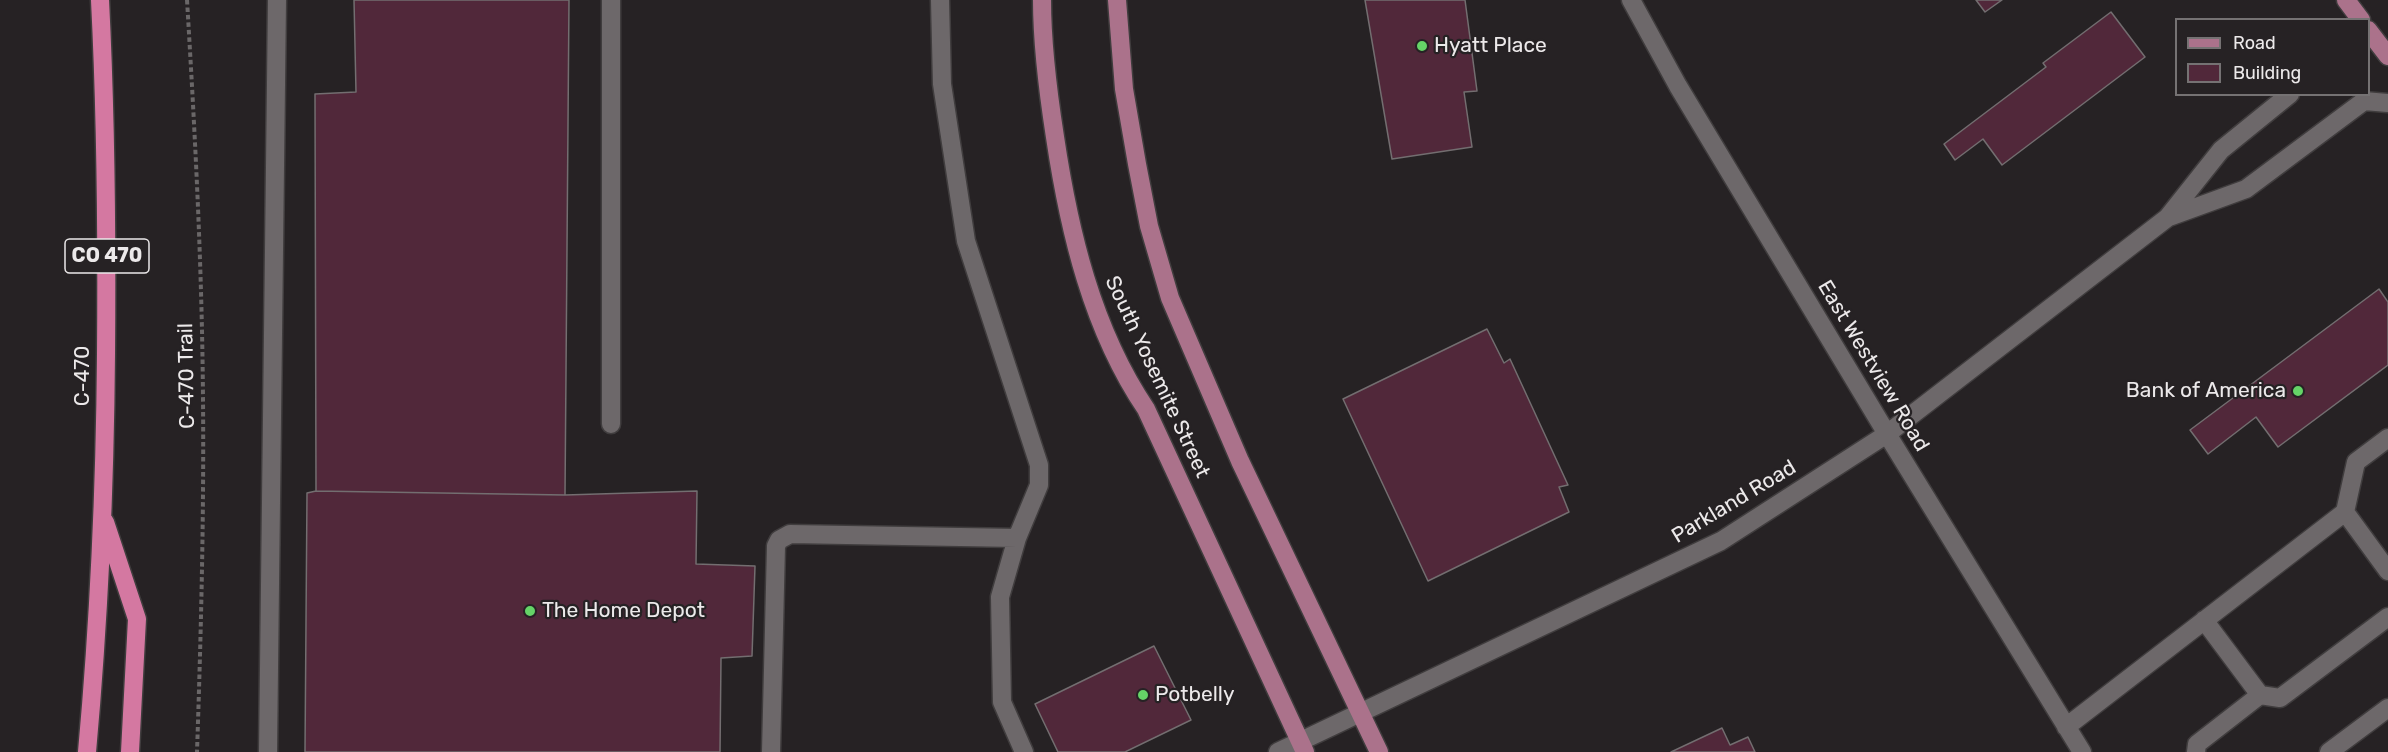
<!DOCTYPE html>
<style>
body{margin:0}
#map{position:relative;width:2388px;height:752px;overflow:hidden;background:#262224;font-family:Rubik,sans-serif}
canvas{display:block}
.legend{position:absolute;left:2175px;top:18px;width:195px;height:78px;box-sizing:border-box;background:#262224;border:2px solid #757273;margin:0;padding:8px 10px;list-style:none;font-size:18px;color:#ece9ea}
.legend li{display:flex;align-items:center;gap:12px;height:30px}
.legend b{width:30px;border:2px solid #757273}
</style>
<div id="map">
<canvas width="2388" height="752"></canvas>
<ul class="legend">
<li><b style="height:8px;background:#ab728b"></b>Road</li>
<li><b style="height:16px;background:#51283a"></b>Building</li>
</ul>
</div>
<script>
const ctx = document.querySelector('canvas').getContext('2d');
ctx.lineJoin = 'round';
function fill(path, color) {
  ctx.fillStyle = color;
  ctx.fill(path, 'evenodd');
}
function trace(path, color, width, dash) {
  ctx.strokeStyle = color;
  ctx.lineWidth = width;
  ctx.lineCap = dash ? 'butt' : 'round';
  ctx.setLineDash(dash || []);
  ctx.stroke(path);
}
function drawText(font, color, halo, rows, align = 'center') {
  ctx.font = font + ' Rubik,sans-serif';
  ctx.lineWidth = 4.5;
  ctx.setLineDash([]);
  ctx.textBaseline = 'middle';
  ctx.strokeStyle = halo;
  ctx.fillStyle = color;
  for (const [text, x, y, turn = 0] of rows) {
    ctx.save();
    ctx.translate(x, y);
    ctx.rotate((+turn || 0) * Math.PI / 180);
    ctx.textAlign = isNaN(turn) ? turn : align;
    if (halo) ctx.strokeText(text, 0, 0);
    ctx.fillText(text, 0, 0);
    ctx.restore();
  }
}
const building = new Path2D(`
 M354,0H569L565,495L316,491L315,94L356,92Z
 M1365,0H1465L1477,91L1464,92L1472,147L1392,159Z
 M1976,0H2002L1985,12Z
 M2111,12L2145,57L2002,165L1983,139L1955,160L1944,144L2046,67L2043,63Z
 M2379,289L2388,302V365L2278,447L2256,417L2208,454L2190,430Z
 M1487,329L1504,363L1510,359L1568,485L1559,487L1569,512L1428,581L1343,399Z
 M316,491L565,495L697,491L696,564L755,566L752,656L721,658L720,752H305L307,493Z
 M1154,646L1191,720L1125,752H1058L1035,704Z
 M1722,728L1730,745L1748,737L1755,752H1671Z`);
fill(building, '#51283a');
trace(building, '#736e70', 1.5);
const minor = new Path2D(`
 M940,0L942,84L966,241L1039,465V485L1017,538L1000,597L1002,702L1024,752
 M1631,0L1678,86L1887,434L2082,752
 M2169,217L2246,189L2364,101L2388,103
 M611,424V0
 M2345,512L2388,571
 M2204,620L2260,695L2280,698L2388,617
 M2066,727L2345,512L2356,462L2388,438
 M268,752L277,0
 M771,752L776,546L779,540L790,534L1017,538
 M1278,752L1721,541L1887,434L2167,218L2221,150L2290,94
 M2196,752L2197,744L2260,695
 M2329,752L2388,708`);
const major = new Path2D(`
 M1042,0C1042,46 1048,92 1055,137C1069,231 1092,329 1146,409L1305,752
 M1117,0L1124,89L1137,164L1149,226L1170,298L1240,461L1379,752
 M2346,0L2361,20
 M2368,30L2388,56`);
const highway = new Path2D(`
 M105,522L137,619L130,752
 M87,752C99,620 105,486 106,354C107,236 106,118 100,0`);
trace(minor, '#403d3e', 21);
trace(major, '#403d3e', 21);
trace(highway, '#403d3e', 21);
trace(new Path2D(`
 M187,0C195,133 202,265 203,399C204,516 201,634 197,752`), '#6a6768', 4, [4.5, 3]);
trace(minor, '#6d686a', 18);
trace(major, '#ab728b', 18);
trace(highway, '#d478a1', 18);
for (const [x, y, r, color] of [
 [1422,46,6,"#65d467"],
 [2298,391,6,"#65d467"],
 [530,611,6,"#65d467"],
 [1143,695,6,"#65d467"]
]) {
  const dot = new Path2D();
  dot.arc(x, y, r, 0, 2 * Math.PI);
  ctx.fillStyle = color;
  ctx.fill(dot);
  trace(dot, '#262224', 2);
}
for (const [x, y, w] of [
 [107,256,84]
]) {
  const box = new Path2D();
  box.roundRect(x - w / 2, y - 17, w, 34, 4.5);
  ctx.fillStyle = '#262224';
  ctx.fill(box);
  trace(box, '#ece9ea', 1.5);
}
drawText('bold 20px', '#ece9ea', null, [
 ["CO 470",107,256]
]);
drawText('21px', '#ece9ea', '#262224', [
 ["Hyatt Place",1434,46],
 ["Bank of America",2286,391,"right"],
 ["The Home Depot",542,611],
 ["Potbelly",1155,695]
], 'left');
drawText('21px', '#ece9ea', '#262224', [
 ["East Westview Road",1873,366,59],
 ["C-470",83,376,-90],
 ["C-470 Trail",187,376,-91],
 ["South Yosemite Street",1157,377,65],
 ["Parkland Road",1734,502,-31]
]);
</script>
